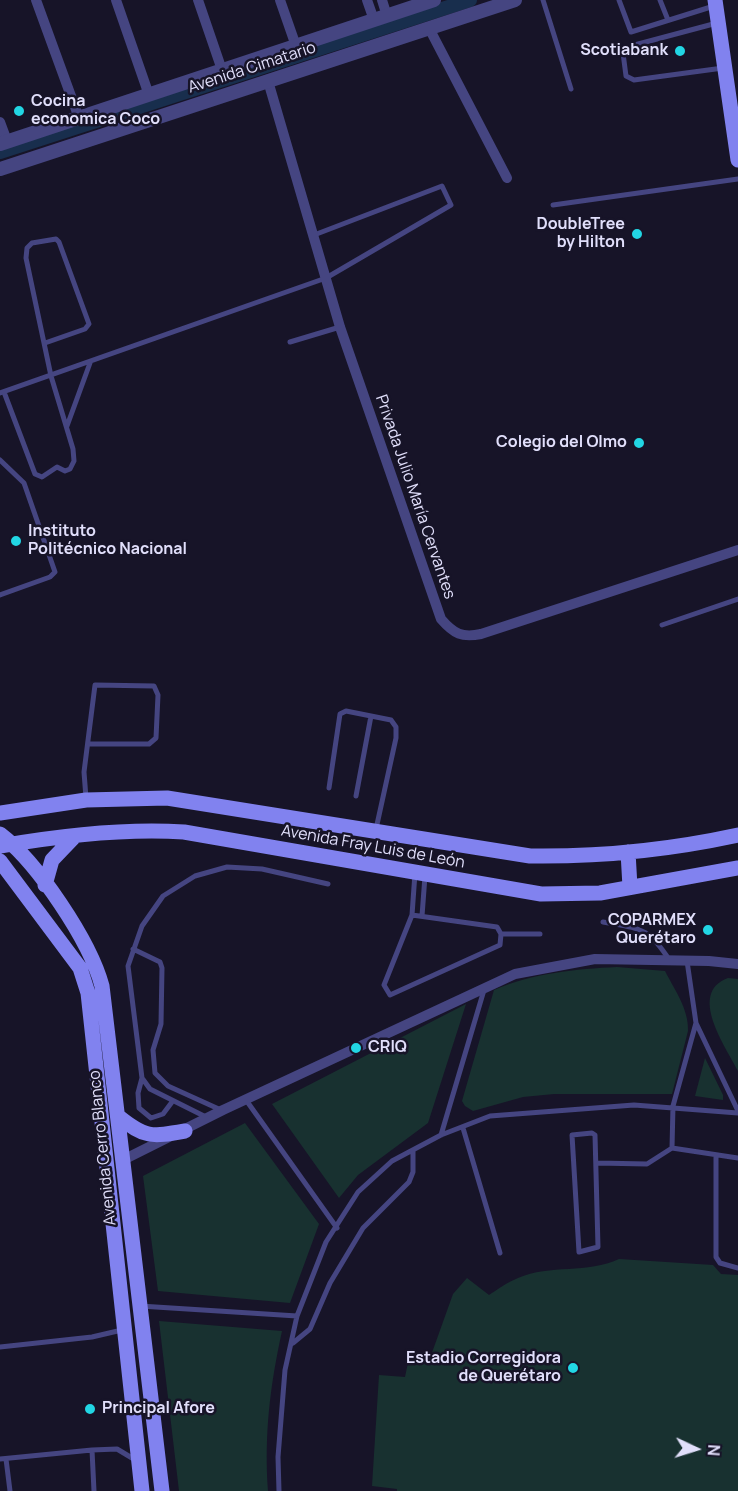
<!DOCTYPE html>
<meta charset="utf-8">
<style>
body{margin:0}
#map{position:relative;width:738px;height:1491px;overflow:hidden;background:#171428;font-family:Manrope,sans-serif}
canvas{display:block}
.north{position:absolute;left:666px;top:1419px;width:60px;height:60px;-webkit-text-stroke:4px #171428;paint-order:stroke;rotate:94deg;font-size:16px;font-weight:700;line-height:24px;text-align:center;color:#e1dffb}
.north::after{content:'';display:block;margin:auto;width:21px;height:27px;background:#e1dffb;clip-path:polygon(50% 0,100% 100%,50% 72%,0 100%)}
</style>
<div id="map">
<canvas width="738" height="1491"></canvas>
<div class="north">N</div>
</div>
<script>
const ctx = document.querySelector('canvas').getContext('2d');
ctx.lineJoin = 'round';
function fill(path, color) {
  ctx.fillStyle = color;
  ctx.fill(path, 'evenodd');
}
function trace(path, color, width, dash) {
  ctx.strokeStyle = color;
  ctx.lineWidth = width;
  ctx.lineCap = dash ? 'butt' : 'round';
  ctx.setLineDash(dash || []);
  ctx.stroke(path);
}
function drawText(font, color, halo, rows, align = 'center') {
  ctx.font = font + ' Manrope,sans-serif';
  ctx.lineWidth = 5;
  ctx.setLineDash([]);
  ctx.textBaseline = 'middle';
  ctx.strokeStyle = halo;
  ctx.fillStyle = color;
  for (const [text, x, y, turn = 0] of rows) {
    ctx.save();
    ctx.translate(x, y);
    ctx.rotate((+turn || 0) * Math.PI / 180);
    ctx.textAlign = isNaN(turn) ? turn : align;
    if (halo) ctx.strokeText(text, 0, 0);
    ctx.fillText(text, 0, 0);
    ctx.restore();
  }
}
fill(new Path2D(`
 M617,967L665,971C674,989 689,1009 688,1031L672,1094H554L523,1097L473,1111L465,1106L462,1101L494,990C533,973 576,969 617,967Z
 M728,978L738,979V1071C726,1047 687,993 728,978Z
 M466,1004L428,1123L358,1175L339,1198L272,1104Z
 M705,1058L723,1095V1100L695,1096Z
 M245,1123L319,1224L290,1303L158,1291L143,1176Z
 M619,1259L713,1265L721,1274L738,1275V1491H397V1489L372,1486L379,1375L405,1377L409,1358L429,1361L453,1294L467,1278L489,1295C498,1289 508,1282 518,1278C550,1264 588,1274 619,1259Z
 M159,1321L282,1331C270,1386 264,1435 268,1491H179Z`), '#183130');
trace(new Path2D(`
 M0,152L470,0`), '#182e4d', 14);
trace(new Path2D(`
 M543,0L571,89
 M619,0L631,32L714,6
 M660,0L668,20
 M717,23L627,47L623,53L626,76L634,80L723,68
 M553,205L738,179
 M290,342L340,327
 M4,392L35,474L42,477L57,467L65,471L70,469L74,461L73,449L51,376L26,258L27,248L32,243L56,239L59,242L89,324L85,329L45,343
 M0,393L326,278L451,205L442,186L314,235
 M67,426L90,363
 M0,460L24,483L55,572L50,577L0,595
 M662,625L738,599
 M329,788L340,714L346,711L391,720L396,727V738L376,829
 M356,796L371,716
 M86,798L84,772L95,685L154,686L158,695L156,738L149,744H88
 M412,915L497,927L501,934L500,945L390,995L384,985Z
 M412,915L415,873
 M422,916L425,876
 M603,922C642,929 648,927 670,961
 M501,934H540
 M133,949L160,962L162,968L161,1024L153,1050L155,1073L168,1086L221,1110
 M687,961L696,1023L738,1111
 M142,1078L138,1093L139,1108L151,1118L163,1114L172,1102
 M246,1100L337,1228
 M208,1118L150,1089L142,1078L128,966L142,926L163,896L195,876L227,867L262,869L328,884
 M463,1128L500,1253
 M592,1133L595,1135L598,1247L579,1252L572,1135Z
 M441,1135L484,990
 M672,1148L738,1158
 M716,1155V1257L720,1263L738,1268
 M597,1163L647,1164L672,1148L673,1106L696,1023
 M140,1306L297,1316
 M293,1343L310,1329L330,1283L363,1228L409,1182L413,1172V1151
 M0,1347L92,1337L122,1330
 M0,1459L92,1450
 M6,1459L10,1491
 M94,1491L92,1450L117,1449L137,1461
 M279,1491L278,1457L285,1370L297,1316L326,1242L358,1192L392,1161L441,1135L490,1116L634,1105L738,1113`), '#454581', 5);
trace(new Path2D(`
 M36,0L79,118
 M116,0L149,95
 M198,0L222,70
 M280,0L296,46
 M367,0L374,20
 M382,0L387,16
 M429,28L507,178
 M268,81L340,327L441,619C454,634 462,638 481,634L738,550
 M0,122L7,141
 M123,1160L223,1110L515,974L595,959L709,961L738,964`), '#454581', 10);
trace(new Path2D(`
 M0,144L434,0
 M0,169L515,0`), '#454581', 14);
trace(new Path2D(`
 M715,0L738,160
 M0,813L86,800L167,798L530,856C601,857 669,850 738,835
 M0,834C37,862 90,941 102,986L162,1491
 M0,846C58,836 125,828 184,832L541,894L600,893L738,868
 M628,852L630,887
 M0,861L80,968L88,993L142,1491
 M45,885L52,860L74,837
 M118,1116C145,1138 151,1137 185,1131`), '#8182ef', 15);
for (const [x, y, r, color] of [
 [680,51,6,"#22d6e4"],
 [19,111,6,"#22d6e4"],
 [637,234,6,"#22d6e4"],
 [639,443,6,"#22d6e4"],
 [16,541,6,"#22d6e4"],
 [708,930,6,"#22d6e4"],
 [356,1048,6,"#22d6e4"],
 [573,1368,6,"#22d6e4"],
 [90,1409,6,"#22d6e4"]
]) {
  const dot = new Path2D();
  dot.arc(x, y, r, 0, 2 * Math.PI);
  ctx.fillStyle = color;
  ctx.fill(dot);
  trace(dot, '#171428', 2);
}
drawText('bold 16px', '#e1dffb', '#171428', [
 ["Scotiabank",668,51],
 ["Cocina",31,102,"left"],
 ["economica Coco",31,120,"left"],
 ["DoubleTree",625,225],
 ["by Hilton",625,243],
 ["Colegio del Olmo",627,443],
 ["Instituto",28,532,"left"],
 ["Politécnico Nacional",28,550,"left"],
 ["COPARMEX",696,921],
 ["Querétaro",696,939],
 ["CRIQ",368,1048,"left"],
 ["Estadio Corregidora",561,1359],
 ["de Querétaro",561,1377],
 ["Principal Afore",102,1409,"left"]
], 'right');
drawText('16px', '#e1dffb', '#171428', [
 ["Avenida Cimatario",252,68,-18],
 ["Privada Julio María Cervantes",415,497,71],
 ["Avenida Fray Luis de León",373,847,10],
 ["Avenida Cerro Blanco",103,1148,-96]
]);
</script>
